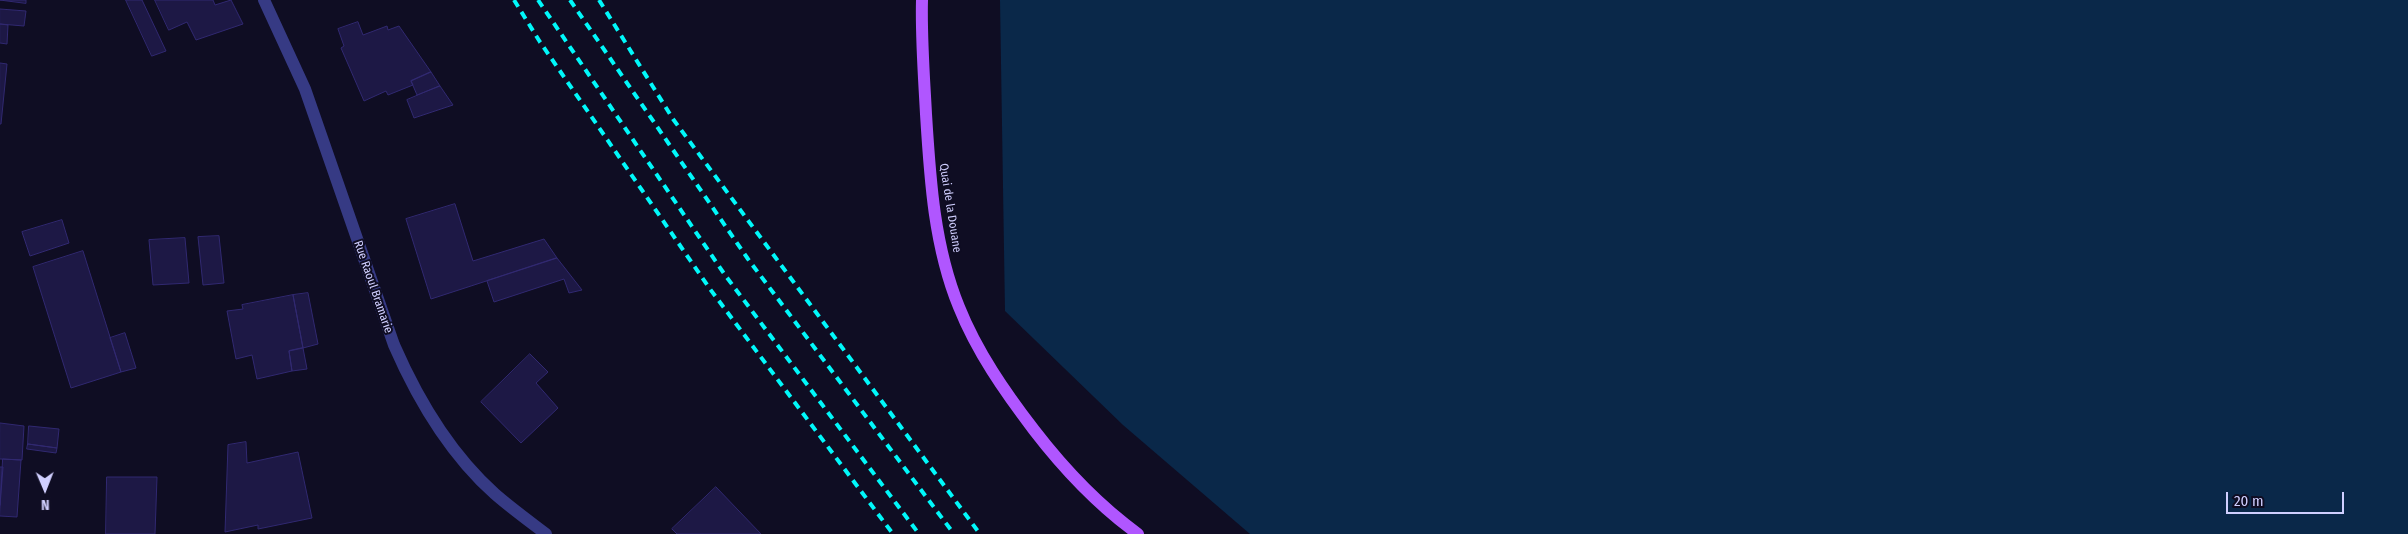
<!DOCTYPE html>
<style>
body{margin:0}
#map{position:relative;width:2408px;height:534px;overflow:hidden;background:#0f0d23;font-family:"Fira Sans Condensed",sans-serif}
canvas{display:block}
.north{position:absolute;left:20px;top:464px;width:50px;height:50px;-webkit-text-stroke:4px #0f0d23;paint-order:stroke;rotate:179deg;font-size:14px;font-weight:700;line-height:20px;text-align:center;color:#d0cfff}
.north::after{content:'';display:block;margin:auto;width:18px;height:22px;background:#d0cfff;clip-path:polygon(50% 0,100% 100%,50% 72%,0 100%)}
.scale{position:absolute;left:2226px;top:492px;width:118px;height:22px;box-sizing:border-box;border:2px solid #d0cfff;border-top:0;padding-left:6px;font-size:15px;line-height:18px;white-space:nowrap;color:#d0cfff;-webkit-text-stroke:4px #0f0d23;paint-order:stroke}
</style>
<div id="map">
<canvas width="2408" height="534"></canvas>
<div class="north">N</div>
<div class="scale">20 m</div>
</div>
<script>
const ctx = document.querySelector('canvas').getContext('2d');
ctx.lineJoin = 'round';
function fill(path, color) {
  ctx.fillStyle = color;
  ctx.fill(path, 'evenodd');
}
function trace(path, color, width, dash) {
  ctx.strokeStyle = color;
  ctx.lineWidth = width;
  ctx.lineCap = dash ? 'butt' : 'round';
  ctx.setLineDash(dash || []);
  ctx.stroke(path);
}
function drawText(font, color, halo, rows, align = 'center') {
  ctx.font = font + ' "Fira Sans Condensed",sans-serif';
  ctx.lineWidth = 4;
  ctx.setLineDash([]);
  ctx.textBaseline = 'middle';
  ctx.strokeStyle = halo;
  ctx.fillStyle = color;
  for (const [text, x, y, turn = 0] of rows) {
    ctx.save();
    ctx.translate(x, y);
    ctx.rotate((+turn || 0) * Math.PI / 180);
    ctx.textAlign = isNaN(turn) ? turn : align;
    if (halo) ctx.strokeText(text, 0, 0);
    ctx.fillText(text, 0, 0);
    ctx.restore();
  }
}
fill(new Path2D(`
 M1000,0H2408V534H1250L1123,425L1005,311Z`), '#0a2849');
const building = new Path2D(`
 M0,0H26V3Z
 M126,0H142L166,51L152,56Z
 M155,0H213L215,5L231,0L243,24L196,40L187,22L169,30Z
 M0,9L26,11L24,26L0,24Z
 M358,22L363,35L387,26L388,30L399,26L431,72L411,81L413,85L388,95L386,91L364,101L341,48L344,46L338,29Z
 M0,24L8,25L7,44L0,43Z
 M0,63L7,64L1,124H0Z
 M431,72L440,86L417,95L411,81Z
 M440,86L453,105L414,118L407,100Z
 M455,204L473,261L544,239L557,258L431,299L406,219Z
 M62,220L69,243L30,256L22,232Z
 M219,236L224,283L203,285L198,237Z
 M185,238L189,283L153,285L149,240Z
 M83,251L121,372L71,388L33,267Z
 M557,258L582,290L569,293L564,279L494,302L487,281Z
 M308,293L318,344L303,348L293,295Z
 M293,295L303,348L289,351L292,371L257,379L252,355L236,359L227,311L243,309L242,305Z
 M125,333L136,368L121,372L110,338Z
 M303,348L307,369L292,371L289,351Z
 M530,354L548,372L536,383L558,408L521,443L481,402Z
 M0,423L24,426L22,460L0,459Z
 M29,426L59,429L57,448L28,444Z
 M246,442L247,463L298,452L312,518L258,529V525L225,532L228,445Z
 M28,444L57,448L56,453L27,449Z
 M3,459L21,460L17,517L0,516Z
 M0,467H3L0,505Z
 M107,477H157L155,534H106Z
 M716,487L761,534H677L672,529Z`);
fill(building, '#1d1845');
trace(building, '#312971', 1);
trace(new Path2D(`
 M264,0L305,89L394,345C418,400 450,454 495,494C511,508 529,521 546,534`), '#363a84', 12);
trace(new Path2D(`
 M922,0C921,38 924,76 926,114C930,179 934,246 959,307C977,352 1005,392 1034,430C1064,469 1098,505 1138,534`), '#b056ff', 12);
trace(new Path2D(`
 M514,0L540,42L710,289L893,534
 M538,0L725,275L919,534
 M570,0L748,259L954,534
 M599,0L673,119L980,534`), '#00f8fa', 4, [8, 6]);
drawText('12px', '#d0cfff', '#0f0d23', [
 ["Quai de la Douane",950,208,81],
 ["Rue Raoul Bramarie",373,287,71]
]);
</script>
